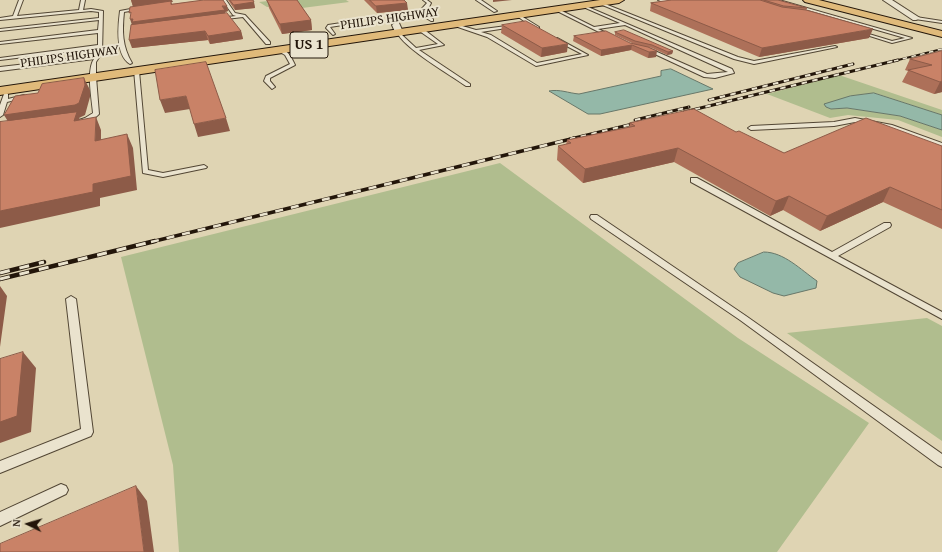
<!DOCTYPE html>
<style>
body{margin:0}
#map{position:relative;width:942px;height:552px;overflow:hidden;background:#dfd4b3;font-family:"Gentium Book Plus",serif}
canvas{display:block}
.north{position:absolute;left:8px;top:504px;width:40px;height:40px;-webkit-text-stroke:3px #eae3ce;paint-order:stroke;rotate:275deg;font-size:11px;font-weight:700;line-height:16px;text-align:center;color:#23160a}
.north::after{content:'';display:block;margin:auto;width:14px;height:18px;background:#23160a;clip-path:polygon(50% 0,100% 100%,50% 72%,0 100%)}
</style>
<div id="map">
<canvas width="942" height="552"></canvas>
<div class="north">N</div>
</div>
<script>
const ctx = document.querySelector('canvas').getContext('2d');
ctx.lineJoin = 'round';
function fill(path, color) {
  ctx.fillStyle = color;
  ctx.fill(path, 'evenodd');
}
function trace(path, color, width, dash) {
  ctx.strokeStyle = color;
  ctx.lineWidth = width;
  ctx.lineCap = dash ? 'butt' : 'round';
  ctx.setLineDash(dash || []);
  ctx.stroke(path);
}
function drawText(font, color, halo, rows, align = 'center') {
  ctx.font = font + ' "Gentium Book Plus",serif';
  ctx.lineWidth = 4;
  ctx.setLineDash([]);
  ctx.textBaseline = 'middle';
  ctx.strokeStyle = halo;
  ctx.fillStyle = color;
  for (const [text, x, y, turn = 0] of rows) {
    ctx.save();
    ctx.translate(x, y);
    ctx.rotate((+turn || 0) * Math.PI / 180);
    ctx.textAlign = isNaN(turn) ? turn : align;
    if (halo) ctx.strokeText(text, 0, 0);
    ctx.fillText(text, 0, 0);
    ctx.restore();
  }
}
fill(new Path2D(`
 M277,0H346L349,2L302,8L295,4L267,7L259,2Z
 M839,75L942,110V115L875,93L850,96L826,107L831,109L846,108L900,116L942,130V137L898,120L848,115L830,118L767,94Z
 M500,163L738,338L869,423L777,552H179L173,465L121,257Z
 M927,318L942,326V441L787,333Z`), '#b0bd8e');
const water = new Path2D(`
 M671,69L713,89L600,114H588L549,91C560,89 568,93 579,94L661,76V71Z
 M874,93L942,115V130L900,116L847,108L831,109L826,107L824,104L850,96Z
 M764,252C784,252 801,270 817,281L816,288L784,296L773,293L740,277L734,269L738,263Z`);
fill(water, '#94b8a8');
trace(water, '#677769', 1);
const service = new Path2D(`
 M19,0H23L17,16L79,10L81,0H85L83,10L91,9L103,11L102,53L96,62V77L99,114C93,120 84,126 76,121L85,118L93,113C92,100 86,70 94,59L0,71V67L96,56L98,53V48L0,60V58L98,45V33L0,44V42L98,30L99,20L0,31V29L99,18V12L91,11L0,20V18L13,16Z
 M222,0H226L235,13L245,15L270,42V44H266L243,17L218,20L219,18L236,16L233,15Z
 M423,0H427L431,3L429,7L423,13L433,19V21H431L418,13L427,3Z
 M476,0H481L497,11L494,12Z
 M658,0H683L666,3Z
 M773,0H779L912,38L892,43L857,32L859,31L892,41L905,38Z
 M600,2L738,57L754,61L835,46L837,47L754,64L734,59L600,4Z
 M581,4L732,69L734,73L715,78L704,77L644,49L648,48L707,74L728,72L625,25L598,29L613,36L611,38L553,9L556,8L594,27L620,23L581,6Z
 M141,7V9L124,12C122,31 122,46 132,63L130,64C115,55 118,26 120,11Z
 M518,14L539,27V29H535L517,16Z
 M916,17L942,21V23L915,19Z
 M361,20L362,22L330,27L335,34L333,35L326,28L328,25Z
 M452,23L476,30L514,25L513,27L481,32L491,35L537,63L582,54L555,40L557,38L588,55L536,66L487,37L452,25Z
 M418,28H422L444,45L419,50L470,84V86H466C452,76 402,47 397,32L401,31L402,35L416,48L438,44L418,30Z
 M278,49C288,49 291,57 295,65L270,78V81L275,87L272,89L264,81L266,76L290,64L285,55L278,51Z
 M134,70L139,71L148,170L163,173L204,165L207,167L206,168L163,177L143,173Z
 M4,94H8V99L24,95L27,97L7,102L3,115L0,117V105Z
 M855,118L892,125L942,143V147L889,128L855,122L834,126L751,130L748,128L751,126L834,122Z
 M691,178H697L832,252L884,223H890L891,225L890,227L838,256L942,312V319L691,182Z
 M591,215H597L746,316L942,454V467L938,465L740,320L591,219L590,217Z
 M71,296L76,299L93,432L91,436L0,473V461L81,429L66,299Z
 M61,484L66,486L68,490L66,494L0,526V512Z`);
const minor = new Path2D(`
 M883,0H892L920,18L916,20H913Z
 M396,22L399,23L403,32L402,34L399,35L396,34L392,25Z`);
const primary = new Path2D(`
 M600,0H624L619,3L0,95V87Z
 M803,0H819L942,31V37L805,2Z`);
trace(service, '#524634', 2);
trace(minor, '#524634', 2);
trace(primary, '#23160a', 2);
fill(service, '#eae3ce');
fill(minor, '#eae3ce');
fill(primary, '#e0ba7a');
const railFar3 = new Path2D(`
 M894,61L942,49`);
const railFar2 = new Path2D(`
 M709,100L853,64
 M684,112L898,60
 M635,120L689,107
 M570,139L641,122`);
const railFar1 = new Path2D(`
 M151,242L575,138`);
const rail = new Path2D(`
 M0,273L44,262
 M0,279L155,241`);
trace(railFar3, '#23160a', 2);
trace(railFar2, '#23160a', 3);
trace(railFar1, '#23160a', 3.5);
trace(rail, '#23160a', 4.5);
trace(railFar3, '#eae3ce', 1.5, [4.5]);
trace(railFar2, '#eae3ce', 2, [5.5]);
trace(railFar1, '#eae3ce', 2.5, [8]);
trace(rail, '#eae3ce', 3, [10]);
fill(new Path2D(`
 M131,0L173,2H171L172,4L227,6L228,11L225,12V13L241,31L243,39L210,44L208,40L132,48V25L133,6Z
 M228,0H253L255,8L235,10Z
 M267,0H297L311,20L312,30L282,34L269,8Z
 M364,0H404L408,10L377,13Z
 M672,0H778L807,8L806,10L869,38L759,57L650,11L651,3Z
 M502,25L567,52L541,57L501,33Z
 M615,32L673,51L672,54L667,55L652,48L648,47L656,57L648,58L631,50L601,56L573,41L574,36L634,44L615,35Z
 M942,51V92L934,94L902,82L908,71L905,70L910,59Z
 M630,123L736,132L784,153L942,146V229L883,202L820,231L783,210L770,216L674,162L583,183L557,160L558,146L566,145L567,140L629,127Z`), '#ad7059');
fill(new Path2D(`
 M131,0H172L173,2H171L173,7H133Z
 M493,0H512L493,2Z
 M254,2L255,8L235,10L234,5Z
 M407,3L408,10L377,13L376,6Z
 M227,6L228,11L225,12L226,16L132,25L130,19Z
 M311,20L312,30L282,34L280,24Z
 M873,29L869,38L759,57L762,48Z
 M205,31L208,40L132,48L129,40Z
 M241,31L243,39L210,44L208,36Z
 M568,44L567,52L541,57L542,48Z
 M632,45L631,50L601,56V50Z
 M657,51L656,57L648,58L649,52Z
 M673,51L672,54L667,55L668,52Z
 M84,78L90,90V97L85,115L79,118L83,124L12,128L4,115Z
 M942,81V92L934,94L940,82Z
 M186,96L190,109L165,113L160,100Z
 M96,117L101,130V154L95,141Z
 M226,118L230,131L198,137L194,124Z
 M127,134L133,148L137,190L100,198V206L0,228V211L93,184Z
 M678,148L674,162L583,183L585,169Z
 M890,187L883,202L820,231L827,216Z
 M789,196L783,210L770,216L776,201Z
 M0,286L7,296L0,347Z
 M23,352L36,368L31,432L0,443V422Z
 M136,486L147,501L154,552H144Z`), '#8d5b48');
const building = new Path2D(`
 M204,0H223L227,6H222L225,10L132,22L133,19H130L131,12L129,13L130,7L171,1V4Z
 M230,0H253L254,2L234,5Z
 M267,0H297L311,20L280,24Z
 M370,0H404L407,3L376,6Z
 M672,0H760L782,7L806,10L873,29L762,48L651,3Z
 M764,0H778L807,8L784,6Z
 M227,13L241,31L208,36L205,31L129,40L131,25Z
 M526,21L568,44L542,48L502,25Z
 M624,30L673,51L668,52L652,45L635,41L615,32Z
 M606,31L630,43L648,47L657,51L649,52L632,45L601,50L574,36Z
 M942,51V81L940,82L908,70L932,65L910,59Z
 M206,62L226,118L194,124L186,96L160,100L155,70Z
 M84,78L85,85L79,103L75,105L4,115L15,96L38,93L42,84Z
 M694,109L736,132L739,131L784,153L866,118L942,146V210L890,187L827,216L789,196L776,201L678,148L585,169L558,146L571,143L567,140L635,126L630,123Z
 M77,112L74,121L96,117L95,141L127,134L131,176L93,184V192L0,211V122Z
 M23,352L17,416L0,422V359Z
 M136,486L144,552H0V544Z`);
fill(building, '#c98267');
trace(building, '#8d5b48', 1);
drawText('13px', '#23160a', '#eae3ce', [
 ["PHILIPS HIGHWAY",390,19,-8],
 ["PHILIPS HIGHWAY",70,57,-8]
]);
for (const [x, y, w] of [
 [309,45,38]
]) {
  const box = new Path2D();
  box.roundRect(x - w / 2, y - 13, w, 26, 3);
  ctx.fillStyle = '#eae3ce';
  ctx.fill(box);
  trace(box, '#23160a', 1);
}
drawText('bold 15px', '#23160a', null, [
 ["US 1",309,45]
]);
</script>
